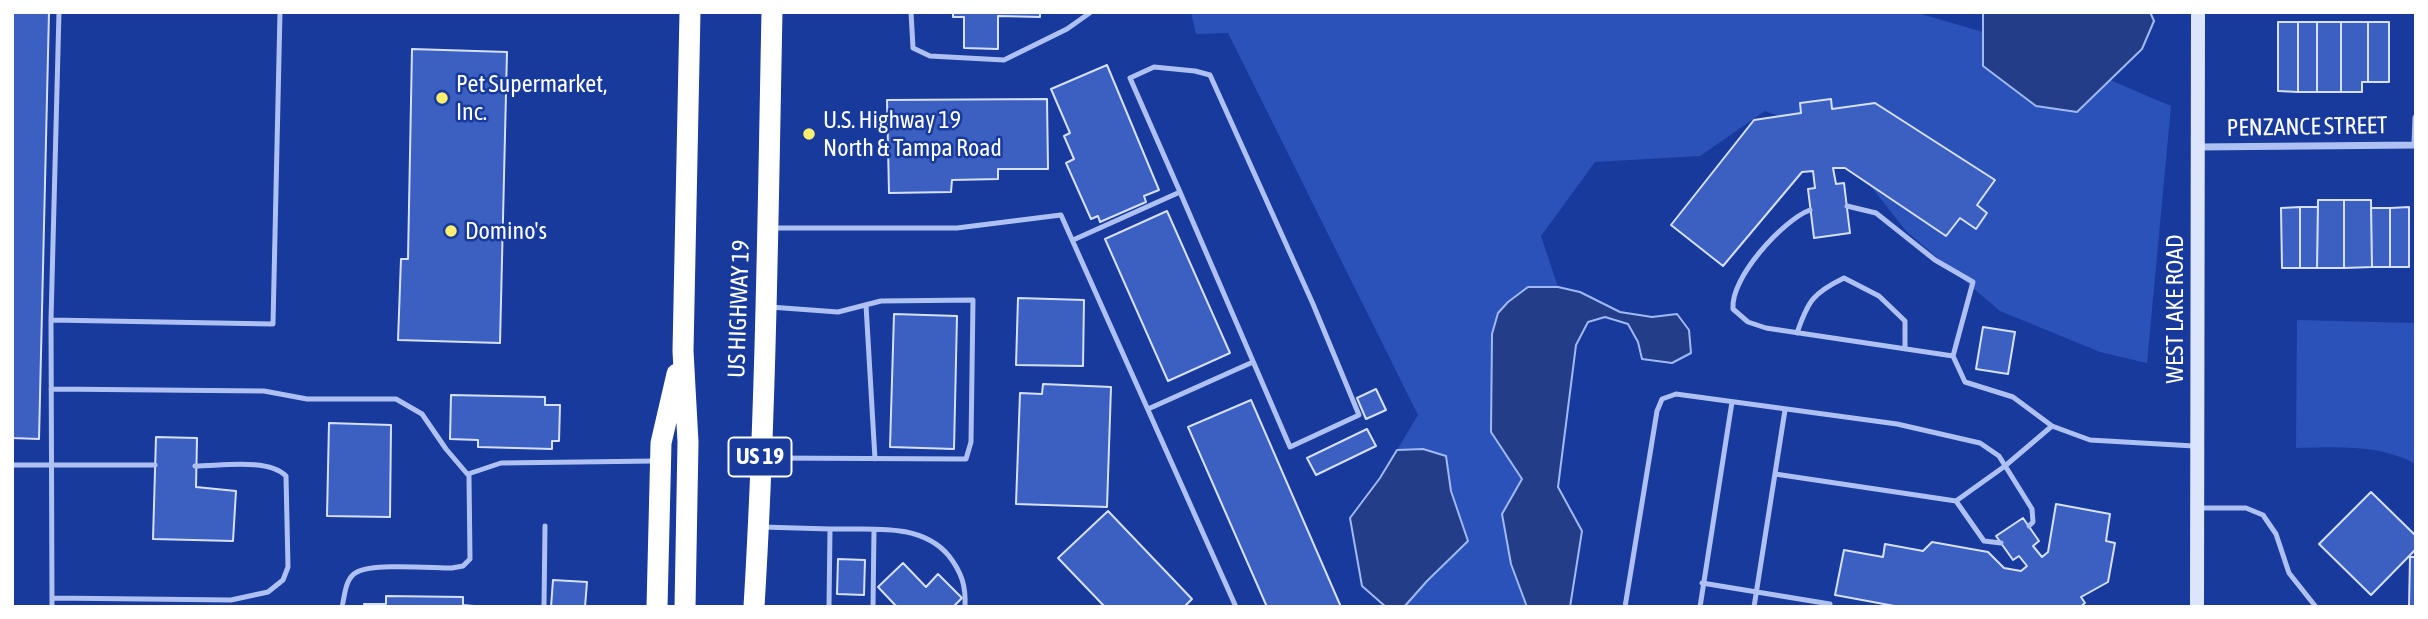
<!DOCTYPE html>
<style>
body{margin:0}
#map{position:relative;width:2428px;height:619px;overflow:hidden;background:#173a9c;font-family:"Asap Condensed",sans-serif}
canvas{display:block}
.frame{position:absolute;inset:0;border:14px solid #fff;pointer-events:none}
</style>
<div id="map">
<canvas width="2428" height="619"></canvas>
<div class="frame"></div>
</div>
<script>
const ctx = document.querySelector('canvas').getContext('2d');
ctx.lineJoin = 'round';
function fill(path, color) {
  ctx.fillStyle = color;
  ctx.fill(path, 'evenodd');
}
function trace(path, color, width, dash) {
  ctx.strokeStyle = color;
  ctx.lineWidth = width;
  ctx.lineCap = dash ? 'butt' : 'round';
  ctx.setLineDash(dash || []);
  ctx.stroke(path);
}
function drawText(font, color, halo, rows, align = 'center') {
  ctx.font = font + ' "Asap Condensed",sans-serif';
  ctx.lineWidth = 5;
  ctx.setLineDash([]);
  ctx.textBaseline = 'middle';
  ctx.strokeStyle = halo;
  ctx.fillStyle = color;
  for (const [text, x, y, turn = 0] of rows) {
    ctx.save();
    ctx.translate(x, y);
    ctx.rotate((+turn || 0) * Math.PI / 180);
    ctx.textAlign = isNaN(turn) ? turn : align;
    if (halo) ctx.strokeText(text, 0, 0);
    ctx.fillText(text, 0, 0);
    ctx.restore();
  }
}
fill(new Path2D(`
 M1191,12H1914L1983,32V66L2077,112L2110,80L2171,106L2147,363L2100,352L2000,311L1906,231L1830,134L1765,111L1700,156L1595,162L1541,236L1558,287H1528L1511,459L1522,479L1502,514L1511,564L1527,607H1408L1407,603L1426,581L1468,541L1451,491L1450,474L1423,449L1397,450L1418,415L1228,33L1196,34Z
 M2297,320L2416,323V464C2379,444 2337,447 2296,448Z`), '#2b52b9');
const water = new Path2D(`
 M1983,12H2150L2154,21L2142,49L2077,112L2036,106L1983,66Z
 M1528,287H1558L1580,292L1620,312L1652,317L1677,314L1689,330L1691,353L1672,363L1642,359L1638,342L1628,324L1605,317L1588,322L1576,345L1558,487L1582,531L1570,607H1527L1511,564L1502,514L1522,479L1491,432L1492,334L1498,313L1508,302Z
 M1423,449L1446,456L1451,491L1468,541L1427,581L1404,607H1386L1362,586L1350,518L1380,478L1397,450Z`);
fill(water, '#243d88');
trace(water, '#a0b9f4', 2);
const building = new Path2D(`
 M12,12H49L39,439L12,438Z
 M953,12H1040V17L998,16V49L964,48V17H953Z
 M2278,22H2298V92L2278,91Z
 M2298,22H2317V92H2298Z
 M2317,22H2341V92H2317Z
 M2341,22H2368V82H2362V92H2341Z
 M2368,22H2389V82H2368Z
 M412,49L507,52L500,343L398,340L401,259H408Z
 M1107,65L1159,190L1144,196L1146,202L1100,222L1098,216L1091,219L1066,163L1074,159L1064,136L1070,133L1051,89Z
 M1047,99L1048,169H998V179L952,180L951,192L889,193L887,100Z
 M1831,99L1832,109L1875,103L1995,180L1977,205L1987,213L1976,229L1960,218L1946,236L1845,168H1833L1836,184L1844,183L1850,233L1814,238L1808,189L1815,188L1813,171L1802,172L1723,266L1671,225L1754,120L1801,113L1800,103Z
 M2318,200H2344V268H2317Z
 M2344,200H2371L2372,267L2344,268Z
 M2300,207V268H2282L2281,208Z
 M2300,207H2318L2317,268H2300Z
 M2409,207V267H2390V208Z
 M2371,208H2390V267H2372Z
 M1167,211L1230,353L1168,381L1105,239Z
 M1018,298L1084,300L1083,366L1016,365Z
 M894,314L957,316L954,449L890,447Z
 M1983,327L2015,332L2008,374L1976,369Z
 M1043,384L1111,387L1107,507L1016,504L1020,393L1042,394Z
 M1376,389L1386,410L1366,419L1357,398Z
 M451,395L545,397V405H560L559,441H552V449L478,447V440L450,439Z
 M1251,400L1341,607H1267L1188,427Z
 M329,423L391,425L390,517L327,516Z
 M1367,429L1376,446L1316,475L1307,458Z
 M156,437L197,438L196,487L236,491L233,541L153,539Z
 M2371,492L2416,536V549L2371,595L2319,544Z
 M2056,504L2110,514L2106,541L2115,543L2108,582L2081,597L2085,603L2080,607H1900L1835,595L1844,550L1883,557L1885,544L1923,551L1932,542L1988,552L2004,568L2021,571L2027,566L2019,556L2013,560L1996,536L2023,518L2039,541L2033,546L2042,557L2048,552Z
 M1108,511L1192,599L1184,607H1105L1058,558Z
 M2410,557H2416V607H2409Z
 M838,559L865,560L864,595L837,594Z
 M903,563L926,587L938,574L962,598L953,607H897L878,587Z
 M553,580L587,582L585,607H551Z
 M386,596L463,597V605L485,607H364V604H386Z`);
fill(building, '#3c60c1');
trace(building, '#d6e0fc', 2);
trace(new Path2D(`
 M911,12L913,48L930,56L1004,60L1067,29L1091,12
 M1847,206L1876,213L1935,260L1973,282L1953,356L1965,382L2013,397L2052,426L2090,440L2194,446
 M1810,210C1783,220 1730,278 1733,309L1748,322L1766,328L1953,356
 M771,228H957L1061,215L1236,607
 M1073,240L1180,192L1130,78L1154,67L1195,71L1210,75L1313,304L1359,415L1290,447L1180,192
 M866,305L875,459
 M51,320L273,324L280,12
 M1797,333C1808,301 1813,293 1844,278L1879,296L1905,321V349
 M51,389L264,391L307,399H396L422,414L446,449L469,476L470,559L463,566L452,568C432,568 373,563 357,572C345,578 345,595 342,607
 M1148,409L1253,362
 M767,458L966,459L971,442L973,300L881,301L838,312L770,307
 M12,465H155
 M468,474L501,463L655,461
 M1775,474L1956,501L2005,466L2052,426
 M1956,501L1984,541L2001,543
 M2197,508H2246L2263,515L2276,534L2289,573L2316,607
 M762,527L830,529L829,607
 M830,529C871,530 921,522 949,556C962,573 966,586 965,607
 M1702,583L1830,604
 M52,598L231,600L268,592L283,580L288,567L286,476C268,458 221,466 195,466
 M52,607L51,320L59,12
 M544,607L545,526
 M873,607L874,530
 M1625,607L1657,411L1662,399L1676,394L1897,424L1980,443L1999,456L2032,509L2033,522L2029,526
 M1700,607L1732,402
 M1754,607L1785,410`), '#aec1f2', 5);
trace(new Path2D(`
 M2415,145L2416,118
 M2198,147L2416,145`), '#aec1f2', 7);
trace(new Path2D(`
 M2197,607L2198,12`), '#dde5fc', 14);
trace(new Path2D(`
 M657,607L661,443L677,374
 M685,607L688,442L683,351L690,12
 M754,607C766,409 768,210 772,12`), '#fff', 21);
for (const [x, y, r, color] of [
 [442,98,7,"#ffef6f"],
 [809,134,7,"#ffef6f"],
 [451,231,7,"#ffef6f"]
]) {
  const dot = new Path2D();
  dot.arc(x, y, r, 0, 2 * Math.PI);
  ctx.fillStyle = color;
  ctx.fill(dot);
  trace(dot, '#173a9c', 2.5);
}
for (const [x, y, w] of [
 [760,457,63]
]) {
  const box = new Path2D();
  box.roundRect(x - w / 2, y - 19.5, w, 39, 5);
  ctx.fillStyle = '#173a9c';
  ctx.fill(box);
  trace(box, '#fff', 2);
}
drawText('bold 23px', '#fff', null, [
 ["US 19",760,457]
]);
drawText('24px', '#fff', '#173a9c', [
 ["Pet Supermarket,",456,84],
 ["Inc.",456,112],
 ["U.S. Highway 19",823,120],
 ["North & Tampa Road",823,148],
 ["Domino's",465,231]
], 'left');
drawText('24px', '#fff', '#173a9c', [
 ["PENZANCE STREET",2307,127,-1],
 ["US HIGHWAY 19",739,309,-88],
 ["WEST LAKE ROAD",2175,309,-90]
]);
</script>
